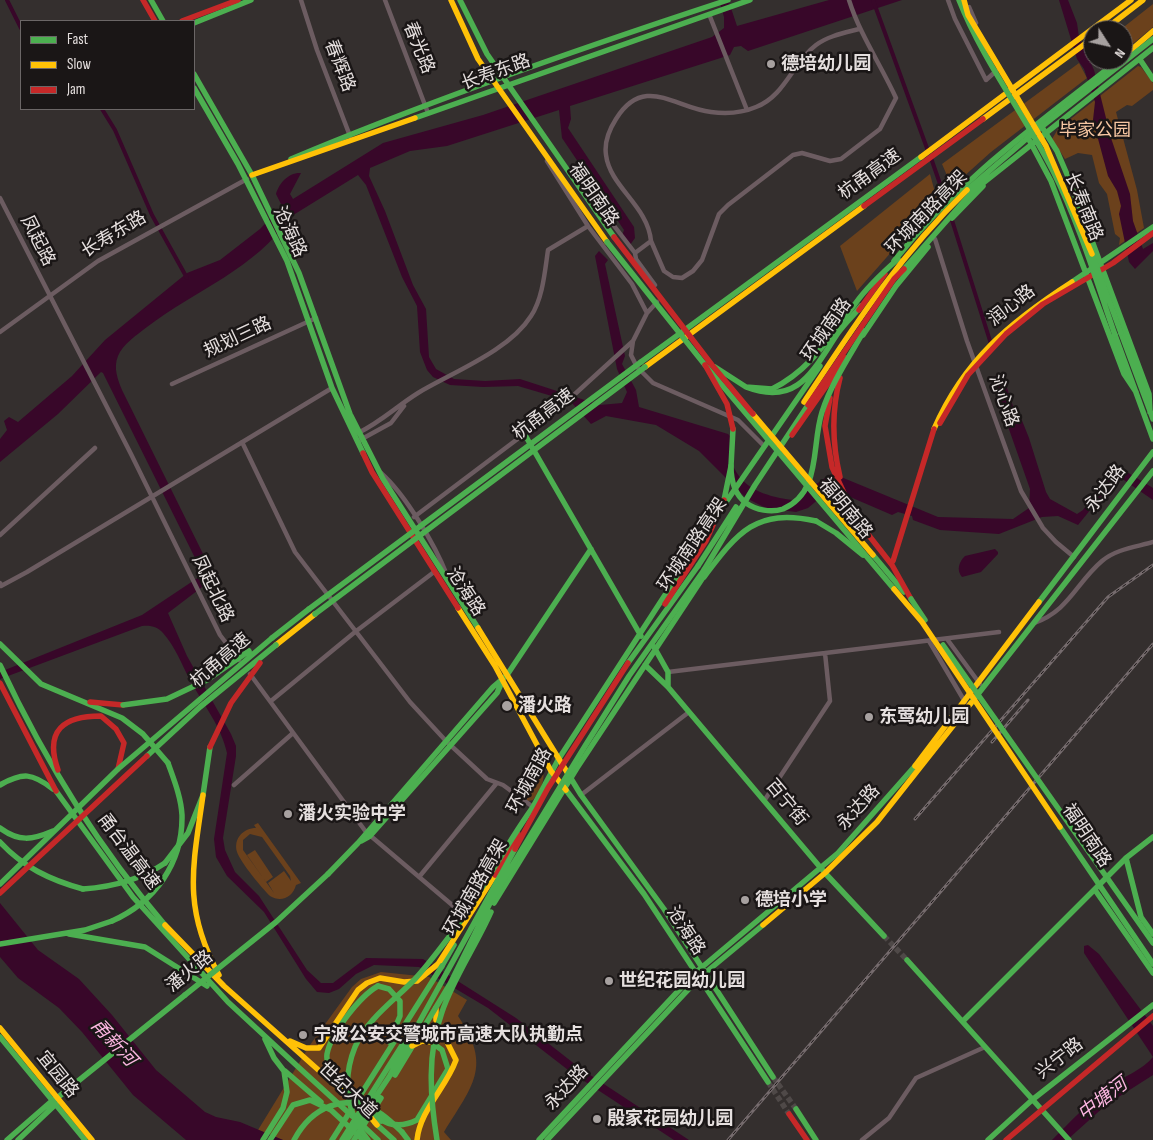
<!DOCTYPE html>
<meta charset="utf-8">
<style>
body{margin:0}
#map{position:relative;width:1153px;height:1140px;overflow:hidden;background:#342f2e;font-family:"Sofia Sans Condensed",sans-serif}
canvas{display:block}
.legend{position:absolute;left:20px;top:20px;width:175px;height:90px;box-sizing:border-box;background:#1a1616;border:1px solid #6b6666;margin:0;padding:6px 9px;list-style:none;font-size:15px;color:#e5dfde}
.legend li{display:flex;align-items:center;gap:10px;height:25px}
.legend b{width:25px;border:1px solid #6b6666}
.north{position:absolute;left:1083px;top:20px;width:50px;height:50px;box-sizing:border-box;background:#1a1616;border:1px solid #6b6666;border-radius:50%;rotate:125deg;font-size:14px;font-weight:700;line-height:20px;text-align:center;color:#e5dfde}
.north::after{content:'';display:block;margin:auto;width:18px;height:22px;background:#a7a1a0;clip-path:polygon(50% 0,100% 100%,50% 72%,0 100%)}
</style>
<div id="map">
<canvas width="1153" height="1140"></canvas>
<ul class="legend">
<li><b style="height:6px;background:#4caf50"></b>Fast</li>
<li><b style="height:6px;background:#ffc107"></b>Slow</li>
<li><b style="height:6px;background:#c62828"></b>Jam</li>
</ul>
<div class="north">N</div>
</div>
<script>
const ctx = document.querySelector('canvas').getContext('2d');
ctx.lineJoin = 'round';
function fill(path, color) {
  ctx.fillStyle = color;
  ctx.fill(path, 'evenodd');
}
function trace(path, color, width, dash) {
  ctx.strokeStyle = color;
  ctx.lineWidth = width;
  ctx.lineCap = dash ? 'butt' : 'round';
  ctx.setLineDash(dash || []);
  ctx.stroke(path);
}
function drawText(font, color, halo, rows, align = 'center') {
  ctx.font = font + ' "Sofia Sans Condensed","Noto Sans SC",sans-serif';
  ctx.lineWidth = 5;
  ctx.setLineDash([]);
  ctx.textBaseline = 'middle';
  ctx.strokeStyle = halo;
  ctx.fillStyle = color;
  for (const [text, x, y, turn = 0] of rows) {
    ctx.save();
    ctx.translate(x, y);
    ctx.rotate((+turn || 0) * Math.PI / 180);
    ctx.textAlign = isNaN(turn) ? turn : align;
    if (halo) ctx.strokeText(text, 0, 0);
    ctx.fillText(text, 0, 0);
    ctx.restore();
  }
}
fill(new Path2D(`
 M1153,4V27L1123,52V30H1120Z
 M1079,63L1087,78L991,152L952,187L942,164Z
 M1138,66L1141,67L1153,83V90L1132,106L1127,105L1116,112L1137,190L1144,228L1119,245L1120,238L1115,234L1107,194L1099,183L1092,155L1078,153L1065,159L1052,139L1058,129Z
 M930,174L937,200L857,291L840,246Z
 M541,763C547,776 542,789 533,800L528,801L514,787L529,776L531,768Z
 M258,823L301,883L296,885C293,897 281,903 270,896C261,887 241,863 237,852C233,838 244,828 256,828L254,825ZM250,834L262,837L290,876L291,881L284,871L268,883L274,893L243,850V840Z
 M255,850L273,877L266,882L247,855Z
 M381,972L429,977L467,1000L458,1016C493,1067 472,1086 444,1132L451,1140H283L258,1130L310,1045L352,987L361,979Z`), '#6b411c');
fill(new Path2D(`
 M719,0L729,2L737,26L829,0H902L748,51L741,46L734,47L730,55L570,106L571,119L568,128L634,227L635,238L630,245L622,236L624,230L562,138L559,110L447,146L410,151L370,168L369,176L385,211L413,285L426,309L429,357L436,369L454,379L485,381L520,379L600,405L622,403L627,392L617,369L595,256L599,251L608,260L605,264L625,356L622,364L636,390L639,407L728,434L731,437C732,446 731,460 734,468C745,491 770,497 793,500L828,476L841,477L938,517L1013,519L1029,508L1030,489L991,378L1002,373L1014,409L1021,418L1029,438L1046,492L1050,499L1077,514L1083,510L1117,466L1153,488V500L1118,476L1078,525L1058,516L1042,517L999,534L940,530L913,520L912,516L898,512L892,515L834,490L827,492L808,508L796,512L766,508L746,498L699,451L656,425L606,416L591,424L572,403L562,399L518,386L483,387L450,385L433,377L427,370L420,352L417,306L402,277L366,185L358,175L290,217C257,268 194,291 147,327C138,334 122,345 118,356C113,368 118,380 122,390L211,570L210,579L206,584L168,613L187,656L231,734L236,746V756L223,838L225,850L235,872L259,896L307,970L321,983H333L366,958L423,959L516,1018L581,1069L689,1140H674L572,1073L488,1008L419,967L374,965L356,974L339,989L329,993L317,992L306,979L264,912L227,876L216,857L214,839L227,753C221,726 203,704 190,680C182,665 175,646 163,633C158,627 151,625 142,626L0,679V672L142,615L199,577L202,572L103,373L101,372L58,414L0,462V439L7,430L4,421L9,417L18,422L72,376L105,340L187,273L220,260L260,229L282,206L276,194C279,183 289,172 301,173L290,194L293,199L383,143L483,115L712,37L724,28V17Z
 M1059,0H1068L1077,23L1079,37L1094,70L1111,138L1130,194L1133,221L1143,249L1153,243V251L1135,269L1129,262L1119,214L1121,206L1117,191L1108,176L1093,120L1095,102L1084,69L1077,59Z
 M995,549L998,552V554L981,572L962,577C956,570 959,562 965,556Z
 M0,903L38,950L79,979L112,1015L156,1070L205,1112L216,1117L240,1122L283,1140H186L133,1095L82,1032L59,1008L18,978L0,957Z
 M1088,945L1099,954L1153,1026V1057L1084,953V946Z
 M1153,1057V1075L1106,1105L1067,1140H1052C1070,1122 1088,1103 1109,1087C1122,1077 1143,1070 1153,1057Z`), '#380729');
trace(new Path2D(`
 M7,0L21,28
 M873,0L928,151
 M102,109L115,130L152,215L187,278
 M931,158L946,201
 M951,217L991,344`), '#380729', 4);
trace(new Path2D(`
 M884,936L907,960
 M773,1077L796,1109
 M768,1082L789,1114`), '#4f4948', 5.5, [5.5, 3]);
trace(new Path2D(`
 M301,0L317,50L350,136
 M385,0L428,113
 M948,0L955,19L986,80L996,71
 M969,7L976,23
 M709,14L747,110
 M547,161L588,226L632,284L647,313
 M581,183L635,253
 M0,198L131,454L220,635L239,660
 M935,239L967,341L1021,491L1043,528L1056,542L1074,557
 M651,241L664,271L673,277L682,278L693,271L702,260L719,214L728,205L793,155L802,153L830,161L841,159L880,129L896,98C881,65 860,35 849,0
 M655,285L636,259L635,253L651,241C648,206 610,187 606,155C604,142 609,130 616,119C644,74 675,108 711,112C726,114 742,113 756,107C785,96 793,62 816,45C828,36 844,33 859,29
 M657,302L647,313L633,341L631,355L637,367L653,383L738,420L764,446
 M0,332L98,261L247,179
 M172,384L316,318
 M358,433C381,422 397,406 418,393C453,372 509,351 531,316C543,298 545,270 548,250L588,226
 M360,440L391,423L404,406
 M242,442L295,552L410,702L446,741L487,779L503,785L533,807
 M381,473C406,495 435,545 447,575
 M414,517L564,404L633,341
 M0,535L95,448
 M0,583L1,586L27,572L332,388
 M1034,623C1069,611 1076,583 1102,561C1116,549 1136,547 1153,542
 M947,639L980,684
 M929,641L965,702
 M668,672L999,632
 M250,674L366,832L464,915
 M271,701L355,632L434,572
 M234,785L293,733
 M581,795L689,712
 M764,801L830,701L825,653
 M419,877L496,784
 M862,1140L889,1118L916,1078L985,1047`), '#6c5c61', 4.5);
trace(new Path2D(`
 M151,0L163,21
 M460,0L487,54L614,237
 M194,23L251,0
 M1141,61L1153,79
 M194,74L252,175L299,273L350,414L383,479L478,628
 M194,88L238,164L287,261L332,388L363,453
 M415,118L750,0
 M1040,124L1057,151L1069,179L1149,394L1150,412
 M1026,134L1051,181L1124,374L1136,392
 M291,159C434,99 581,48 728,0
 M952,218L983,186
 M894,261C959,179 1038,124 1119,60
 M1072,282L1153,227
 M1121,333L1153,419
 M863,335L896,286L928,247
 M1115,335L1153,439
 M641,362L921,157
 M715,367L746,387L772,389
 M746,387C798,407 813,370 838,333C845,323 854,315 861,306
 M525,435L641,636
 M724,500L731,466L733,429
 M724,505L820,366
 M816,521L836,533L863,555
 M873,555L904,592
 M698,566L736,507
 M704,570L755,485L808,405
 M1039,602L1153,452
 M272,638L309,609
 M0,644L41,684L122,718L143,734L168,763
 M654,647L668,672V687
 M0,665C44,759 97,846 165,925
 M645,665L668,687L825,873L884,936
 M971,703L1153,471
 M567,772L581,795L664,909L773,1077
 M0,785C23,772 32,773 53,789
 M566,790L644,894L768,1082
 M56,791L133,897L228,1002L295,1064
 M533,807L558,760L713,521
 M0,828C19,842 32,840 53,831
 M361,841L370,836L497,693L502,682
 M0,842C23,867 50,880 83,889
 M1126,858L1141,917L1153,934
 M165,863L188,833L203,795L210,747
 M328,874L358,843L493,687L507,675L591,549
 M1095,890L1153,973
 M494,903L577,768L706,573
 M69,934L145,947L207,986
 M0,944L85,930L112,921
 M907,960L1069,1140
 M442,966L454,945
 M963,1021L1126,858L1153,837
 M0,1037L85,1140
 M295,1064L352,1116
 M285,1071L321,1102
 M331,1074L362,1103
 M333,1076C329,1069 326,1062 327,1054C331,1033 360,996 378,986
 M57,1098L185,995
 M796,1109L816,1140
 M366,1110L381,1121
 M377,1117C390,1127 403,1127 417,1120L448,1069L442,1050L431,1042
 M360,1123L378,1140
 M375,1123L394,1140
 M402,1132L408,1140
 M7,1140L54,1099
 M18,1140L56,1104
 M263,1140L283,1108L287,1092L284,1071L274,1058L265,1039
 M270,1140L293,1105L310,1100L331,1110L363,1140
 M539,1140L695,973L838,853L915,766
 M547,1140L699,978L763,925
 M988,1140L1032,1100L1153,1005`), '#4caf50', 5.5);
trace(new Path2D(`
 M451,0L478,59L607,242
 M1104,30L1143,0
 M1123,57L1153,31
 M983,119L1093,38
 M921,157L1131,0
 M252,175L415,118
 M645,367L864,206
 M934,429C964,360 1010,322 1072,282
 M458,608L495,666L551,771L566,790
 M478,628L567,772
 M276,645L315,614
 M915,766L1039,602
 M203,795C193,867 182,907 219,975
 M165,925L224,986L351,1099
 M763,925L825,873L877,822L971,703
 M0,1028L92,1140
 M290,1041L306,1048H319L358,990L367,983L380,978L404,982L417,981L438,964L497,872
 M367,1113L377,1125
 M417,1140C420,1110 446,1088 456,1060L436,1020V1008`), '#ffc107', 5.5);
trace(new Path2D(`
 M143,0L155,21
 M182,21L238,0
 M864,206L983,119
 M859,310L885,274
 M840,378C831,412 832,443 840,477
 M830,398L825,426L832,467L856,519L892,565L911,599
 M940,423L968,375L1006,334L1043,304L1113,263L1153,233
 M792,435L846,358
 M363,453L372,472L458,608
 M893,561L934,429
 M0,683L56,791
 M90,702L123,705
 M58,770C44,730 64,716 101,716L116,729L124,743L118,769
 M495,875L518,834
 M789,1114L807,1140
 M1006,1140L1153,1016`), '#c62828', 5.5);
const rail = new Path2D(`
 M992,742L1028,700
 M915,819L1108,597L1153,565
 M728,1140L1153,644`);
trace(rail, '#756b6d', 3);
trace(rail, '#1a1616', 1, [4]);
trace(new Path2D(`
 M959,0C983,61 1023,112 1053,171C1079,223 1096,280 1115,335
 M967,190L1031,135L1153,39
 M607,242L705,365L894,589
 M1092,254L1121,333
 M904,269L973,191L1153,48
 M772,389C811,370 829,337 855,304C867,287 882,273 898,259
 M731,466C731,480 734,494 746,503C756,510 771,513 783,509C822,492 811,446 822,412C831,384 849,357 864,331
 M704,577C738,532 756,508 816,521
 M911,599L925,620
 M309,609L641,362
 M315,614L645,367
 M943,645L1153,943
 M628,663L698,566
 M123,705L167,699L207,680L249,651
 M147,756L200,707L276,645
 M1060,827L1153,964
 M0,884L118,769L272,638
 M83,889C113,887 140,880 165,863
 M112,921C155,902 183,863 182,815C181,797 174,780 168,763
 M378,986L389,989L400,1001V1016L389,1042
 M185,995L276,922L328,874
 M395,1075L450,984L493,897L585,746L629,676L704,570
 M294,1140C311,1108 345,1091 378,1112C387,1117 394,1125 402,1132
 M332,1140L442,966
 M342,1140L406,1039
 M347,1140L389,1077L515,849
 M354,1140L381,1098
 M368,1140C346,1114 342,1079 355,1047C367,1019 395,1000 415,979C427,966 438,951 449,937C481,895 504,846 536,803
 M437,1140C430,1097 427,1053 442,1012C454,977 476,946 491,912`), '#4caf50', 5.5);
trace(new Path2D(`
 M964,0L968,15L1046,146L1092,254
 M804,402C856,323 899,256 967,190
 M753,414L873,555
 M894,589L922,622L1060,827
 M412,1046L422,1041L431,1042`), '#ffc107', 5.5);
trace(new Path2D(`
 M614,237L712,365L753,414
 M705,365L727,404L733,429
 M808,405L894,279L904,269
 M665,604L706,541L724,500
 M210,747L231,703L260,663
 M515,849L548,788L628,663
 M0,893L147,756`), '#c62828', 5.5);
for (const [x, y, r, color] of [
 [771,64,5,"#a7a1a0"],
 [507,706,6,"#a7a1a0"],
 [869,717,5,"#a7a1a0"],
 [288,814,5,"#a7a1a0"],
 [745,900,5,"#a7a1a0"],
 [609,981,5,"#a7a1a0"],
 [303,1035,5,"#a7a1a0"],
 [597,1119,5,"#a7a1a0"]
]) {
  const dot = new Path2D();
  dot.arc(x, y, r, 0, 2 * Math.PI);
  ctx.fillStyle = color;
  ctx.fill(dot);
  trace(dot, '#1a1616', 2);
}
drawText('18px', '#e5dfde', '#1a1616', [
 ["春光路",418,48,68],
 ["春辉路",339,66,69],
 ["长寿东路",496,73,-20],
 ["杭甬高速",870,175,-36],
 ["福明南路",593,195,55],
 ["长寿南路",1083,207,68],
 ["环城南路高架",927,213,-46],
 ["沧海路",289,232,65],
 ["长寿东路",114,235,-31],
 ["凤起路",37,241,63],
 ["润心路",1012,306,-38],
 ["环城南路",827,330,-55],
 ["规划三路",238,338,-25],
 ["沁心路",1003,401,70],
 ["杭甬高速",544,415,-37],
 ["永达路",1106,489,-53],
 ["福明南路",845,509,50],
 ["环城南路高架",693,545,-56],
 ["凤起北路",212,589,64],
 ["沧海路",465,592,57],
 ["杭甬高速",221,661,-41],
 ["环城南路",530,781,-61],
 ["百宁街",786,803,50],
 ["永达路",859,808,-48],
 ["福明南路",1086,836,56],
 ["甬台温高速",128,852,53],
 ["环城南路高架",476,888,-60],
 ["沧海路",685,931,57],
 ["潘火路",190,972,-39],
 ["兴宁路",1060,1059,-38],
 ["宜园路",57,1075,51],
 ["永达路",567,1088,-47],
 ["世纪大道",347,1091,43]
]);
drawText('bold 18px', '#e5dfde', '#1a1616', [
 ["德培幼儿园",781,64],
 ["潘火路",518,706],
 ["东莺幼儿园",879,717],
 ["潘火实验中学",298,814],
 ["德培小学",755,900],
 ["世纪花园幼儿园",619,981],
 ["宁波公安交警城市高速大队执勤点",313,1035],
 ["殷家花园幼儿园",607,1119]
], 'left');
drawText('18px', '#f8c7a3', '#1a1616', [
 ["毕家公园",1095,131]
]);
drawText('italic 19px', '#fcb6e1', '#1a1616', [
 ["甬新河",113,1043,47],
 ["中塘河",1103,1100,-38]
]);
</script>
